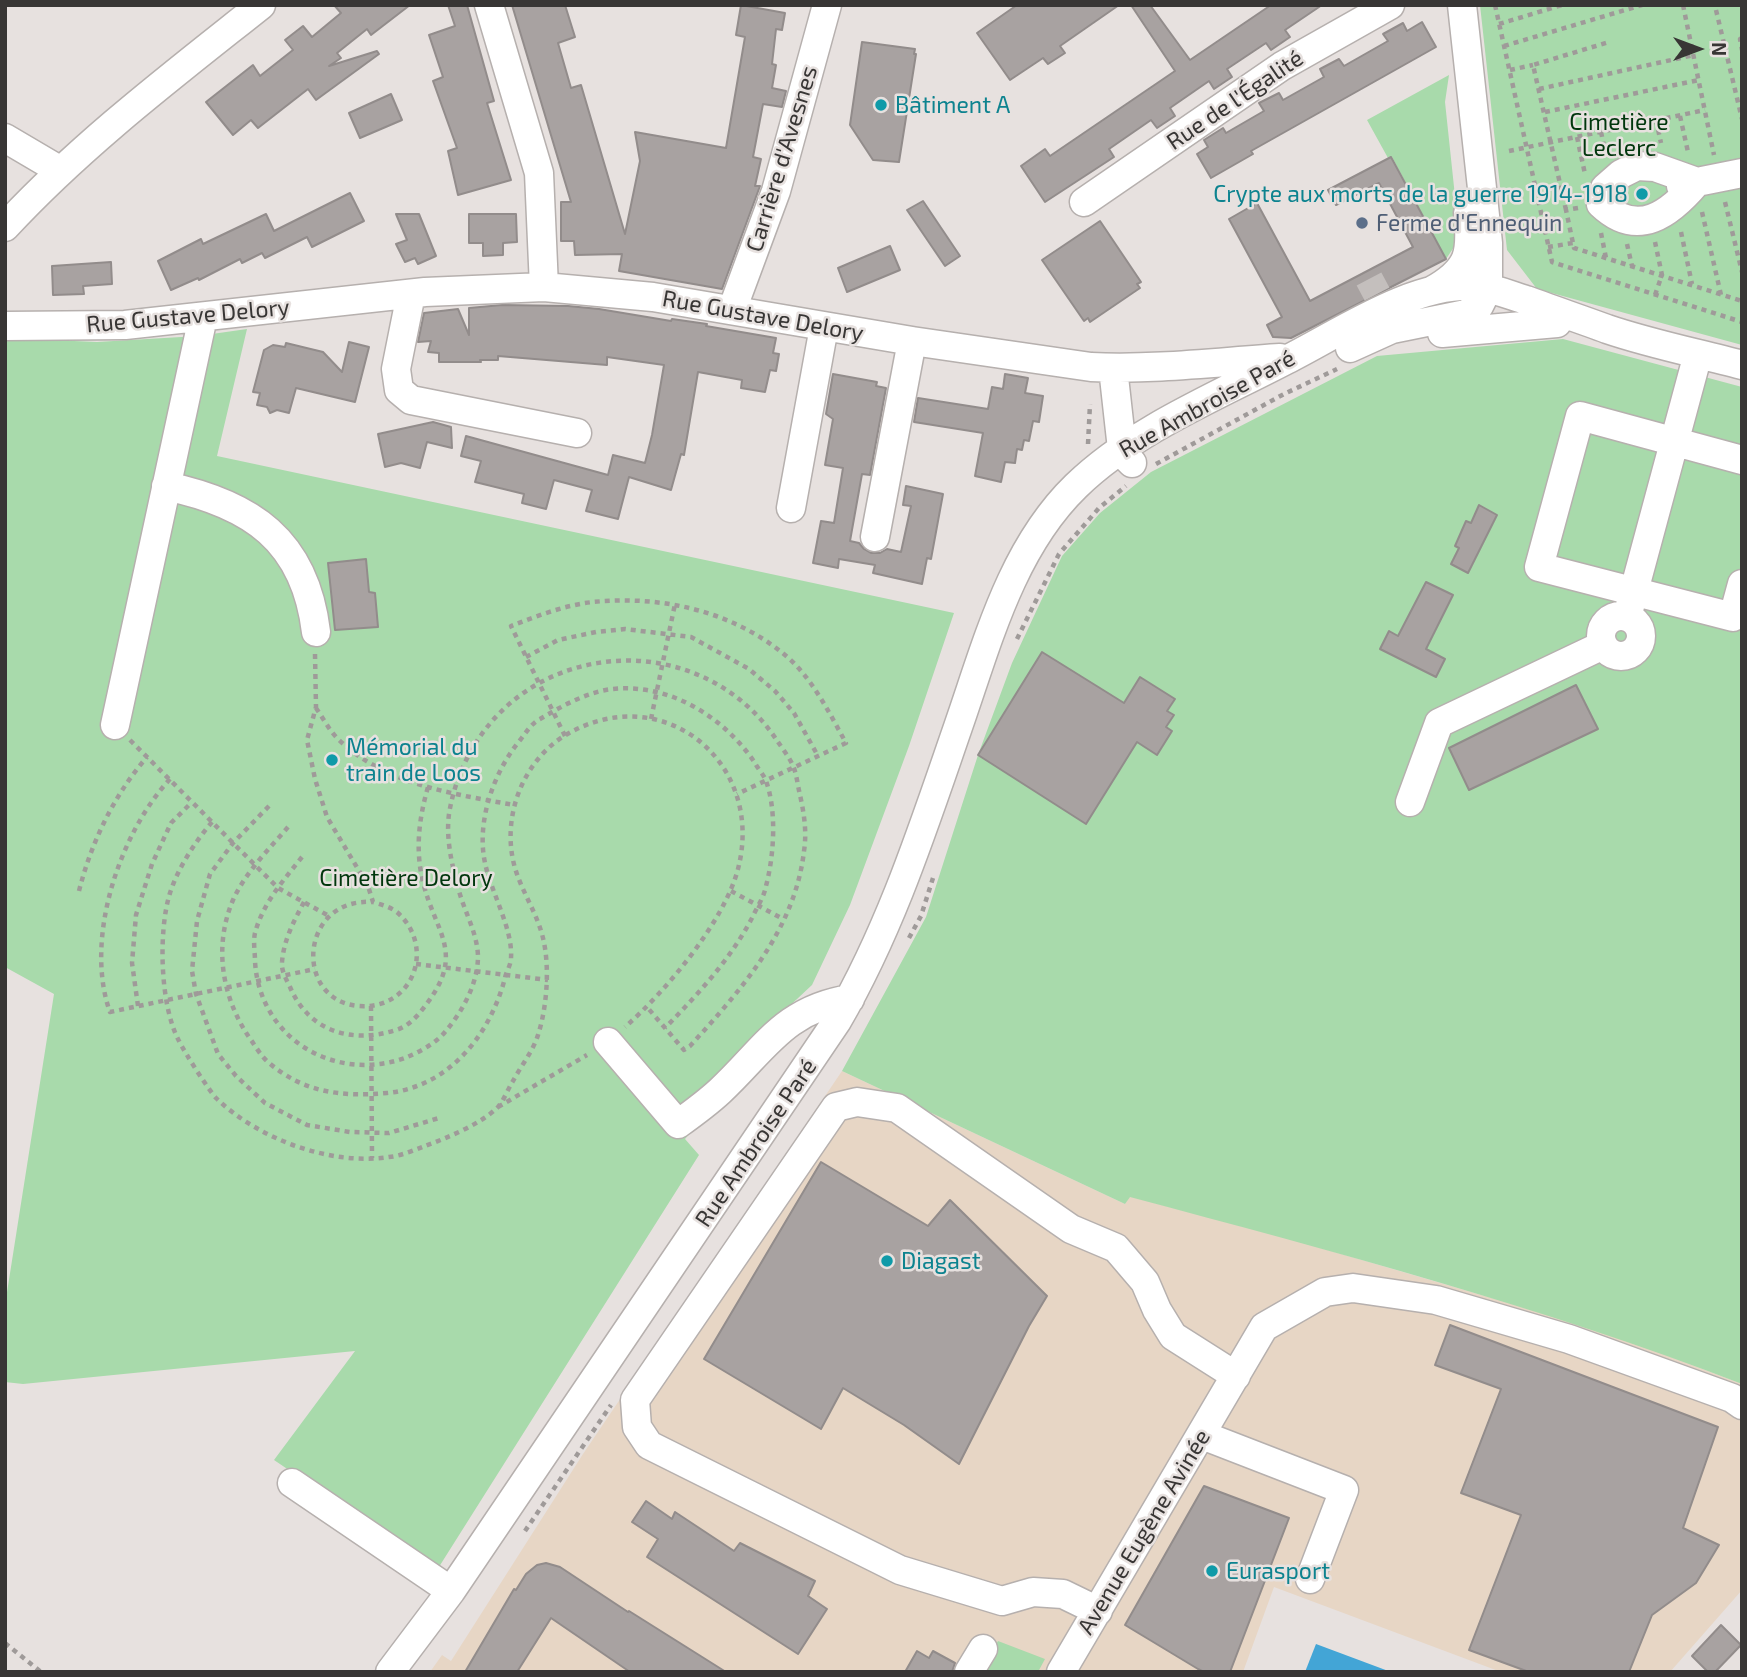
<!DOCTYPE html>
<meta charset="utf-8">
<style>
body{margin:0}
#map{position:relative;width:1747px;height:1677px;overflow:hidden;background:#e7e1df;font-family:"Exo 2",sans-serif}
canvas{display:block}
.frame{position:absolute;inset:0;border:7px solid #383635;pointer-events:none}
.north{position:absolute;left:1663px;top:14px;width:70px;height:70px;-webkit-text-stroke:5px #e7e1df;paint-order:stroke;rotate:90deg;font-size:19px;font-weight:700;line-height:28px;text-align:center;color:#383635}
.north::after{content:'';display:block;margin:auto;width:24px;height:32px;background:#383635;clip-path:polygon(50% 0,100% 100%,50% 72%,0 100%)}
</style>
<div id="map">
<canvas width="1747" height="1677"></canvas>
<div class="frame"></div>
<div class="north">N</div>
</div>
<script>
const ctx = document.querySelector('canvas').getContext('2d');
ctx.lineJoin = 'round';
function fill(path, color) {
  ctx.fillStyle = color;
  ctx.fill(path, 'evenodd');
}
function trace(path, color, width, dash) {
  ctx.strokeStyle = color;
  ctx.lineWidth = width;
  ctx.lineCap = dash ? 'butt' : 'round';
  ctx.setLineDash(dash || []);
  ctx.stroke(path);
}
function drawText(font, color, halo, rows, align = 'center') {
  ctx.font = font + ' "Exo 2",sans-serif';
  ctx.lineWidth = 5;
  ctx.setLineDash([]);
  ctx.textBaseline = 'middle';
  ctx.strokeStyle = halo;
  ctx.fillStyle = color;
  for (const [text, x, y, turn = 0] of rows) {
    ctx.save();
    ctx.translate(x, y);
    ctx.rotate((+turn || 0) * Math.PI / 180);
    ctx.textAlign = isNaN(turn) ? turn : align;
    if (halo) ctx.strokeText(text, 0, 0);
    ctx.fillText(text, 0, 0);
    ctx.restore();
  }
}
fill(new Path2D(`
 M842,1071L1125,1204L1129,1196L1297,1241L1567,1320L1658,1352L1742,1384V1590L1670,1672H1501L1274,1587L1243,1672H430L442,1655L451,1661L583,1454Z`), '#e7d6c5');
fill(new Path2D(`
 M1480,5H1742V345L1537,289L1507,250Z
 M1449,75L1445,102L1459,234L1454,247L1446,259L1392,157L1388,158L1367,120Z
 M247,329L217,456L954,613L909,746L850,905L812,985L750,1043L723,1095L685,1139L699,1155L437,1570L274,1460L355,1351L23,1384L5,1382V1305L54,994L5,967V338L97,342L198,336Z
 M1563,339L1742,387V1384C1543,1307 1336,1252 1130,1197L1125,1204L842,1071L926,917L978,755L1012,663L1062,556L1100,513L1151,472L1377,356Z
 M998,1641L1045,1659L1038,1672H980Z`), '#a8daab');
fill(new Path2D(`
 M1316,1644L1391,1672H1305Z`), '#43a5d6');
const building = new Path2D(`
 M334,5H410L371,35L367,29L337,53L341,58L329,66L377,51L379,54L316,100L308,89L258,128L251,120L233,135L206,102L253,65L260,76L293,50L285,40L303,26L312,37L341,13Z
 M448,5H467L494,101L487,103L511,180L458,195L448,151L457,148L433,81L443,77L429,35L455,26Z
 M512,5H565L575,37L558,43L571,88L581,85L625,234L640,161L635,132L726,148L745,37L736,35L741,5L785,13L782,30L776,29L772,64L776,65L772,88L786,91L782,107L763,104L753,157L761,159L755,186H760L722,289L619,271L622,254L575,255L574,241H561V202H571Z
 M1017,5H1119L1060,46L1065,53L1048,64L1043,58L1010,80L977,33Z
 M1131,5H1150L1190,60L1271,5H1322L1285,30L1290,37L1271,50L1266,43L1227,69L1232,77L1214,89L1209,81L1170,108L1175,116L1157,128L1151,120L1109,149L1114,157L1045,202L1021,166L1045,149L1050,156L1175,71Z
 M1422,22L1436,47L1251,151L1253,154L1211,178L1197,154L1208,147L1204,140L1223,128L1226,133L1264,111L1259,103L1279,93L1283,100L1324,77L1320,69L1339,59L1344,66L1388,41L1383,34L1403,23L1407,31Z
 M862,42L915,49L914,54H916L899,162L873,160L850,125Z
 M391,94L402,120L360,138L349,113Z
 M1391,157L1446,259L1291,338L1273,337L1267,325L1282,317L1229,219L1257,203L1310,301L1413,247L1379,183L1336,205L1328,190Z
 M350,193L364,221L312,247L307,237L265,258L262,253L242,263L240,259L199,280L198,278L171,290L158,261L201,239L203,244L266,214L274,231Z
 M923,201L960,256L945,266L907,210Z
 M396,214H419L436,256L418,264L415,258L405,262L396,244L407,240Z
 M469,214H516L517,242L503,243V255L483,256V243H469Z
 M1100,221L1141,282L1137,284L1140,288L1090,322L1088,318L1084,321L1042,260Z
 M890,246L900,270L847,292L838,268Z
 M111,262L112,284L83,286L84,294L53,295L52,266Z
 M502,305L568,306L599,309L671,321L672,319L707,324L706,326L776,338L773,353L779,354L776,371L770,370L765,392L741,388L742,380L698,372L684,455L681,454L671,490L629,477L618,519L586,511L592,490L554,480L546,509L522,503L524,494L475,482L481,461L461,456L466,436L608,475L613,455L645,463L652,435L664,365L607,357V365L498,356V360H480L481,362H439V353L428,352L431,341L418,342L424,313L458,309L469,335V308Z
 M349,342L369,347L355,402L296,388L289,413L277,410L270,413L267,407L257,405L260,393L253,392L264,350L273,345L285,347L286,343L323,352L342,372Z
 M833,374L877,382L876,386L886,388L870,475L862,474L850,541L859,543L864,549L871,553H880L887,549L901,552L911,506L903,505L906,486L943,494L931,559L927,558L922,584L873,573L875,565L839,559L838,568L813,563L821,521L834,523L843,468L825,465L833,419L826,414Z
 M1005,374L1028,378L1025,393L1043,396L1039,422L1033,421L1029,441L1024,440L1022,450L1017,449L1015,463L1005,462L1001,482L975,476L983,433L914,422L918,398L988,409L992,387L1003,389Z
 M433,422L451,427L452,448L427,442L420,468L401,463L385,467L378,434Z
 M1479,505L1497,515L1468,573L1451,564L1459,548L1455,546L1466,521L1471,523Z
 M366,559L369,592L375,593L378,627L335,630L328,563Z
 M1426,582L1453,595L1426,649L1445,659L1436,677L1380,649L1389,631L1398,636Z
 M1042,652L1124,703L1140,677L1175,699L1167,711L1174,715L1166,727L1172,731L1157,755L1137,742L1086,824L978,755Z
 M1576,685L1598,729L1469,790L1449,748Z
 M821,1162L928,1226L950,1200L1047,1296L1029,1326L959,1464L904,1425L843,1388L821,1429L704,1359Z
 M1450,1325L1718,1427L1683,1528L1719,1545L1696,1583L1652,1615L1629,1672H1529L1469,1650L1521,1515L1461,1493L1501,1389L1435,1365Z
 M1204,1486L1289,1518L1230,1672H1204L1198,1669L1125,1625Z
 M646,1501L672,1519L675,1512L734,1551L740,1543L815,1581L808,1596L827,1609L798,1654L647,1557L658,1539L632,1522Z
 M546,1563L560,1567L628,1612L629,1611L726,1672H630L551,1618L517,1672H465L514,1589L516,1590L526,1574L537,1565Z
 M1721,1625L1741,1645L1715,1672H1708L1692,1656Z
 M917,1651L929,1658L933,1651L955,1663L952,1672H905Z`);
fill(building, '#a8a2a1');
trace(building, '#928c8b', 2);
trace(new Path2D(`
 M1369,279L1377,294`), '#c4bfbd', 28, [28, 14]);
const minor = new Path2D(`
 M489,5L539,173L544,287
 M5,138L61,171
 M1681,186L1697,182C1670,214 1638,239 1601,204L1605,188L1621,174L1637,166L1655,167L1697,182L1742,173
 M1084,202L1282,66L1390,5
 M5,227C82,144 173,75 261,5
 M1433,290C1470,269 1472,253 1468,213
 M411,294L396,369L399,390L411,400L577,433
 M732,310L776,191L827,5
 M5,326L125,325L425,292L544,287L653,297L912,341L1091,367C1154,370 1218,362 1280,358
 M1442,333L1557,323
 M1350,348L1392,329L1466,314L1479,306L1488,288V243L1462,5
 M1113,368L1122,449L1125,456L1132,463
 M1742,460L1580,416L1539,567L1733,617L1742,584
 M166,486C251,504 305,540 316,632
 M791,508L824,327
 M875,537L912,341
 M1601 636a20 20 0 1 1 40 0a20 20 0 1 1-40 0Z
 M1627,617L1698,354
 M115,725L203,317
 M1410,802L1439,723L1603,645
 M608,1042L678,1124C692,1114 707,1103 720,1091C764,1050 784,1009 850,999
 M1202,1435L1344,1490L1310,1579
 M292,1483L451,1591
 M1098,1611L1063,1594L1033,1592L1002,1601L900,1570L649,1445L637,1427L635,1400L836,1107L857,1102L897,1108L1071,1229L1116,1248L1145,1282L1157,1310L1173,1336L1236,1376
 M390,1672L451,1591L837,1021C891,928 923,828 958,727C987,644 1011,549 1076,486C1134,430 1215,397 1286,360C1340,333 1413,282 1475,286C1493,288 1510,295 1526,300C1553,310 1580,319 1607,329C1651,344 1697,353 1742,365
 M969,1672L983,1649
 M1061,1672L1264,1327L1325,1292L1353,1288L1436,1300L1569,1339L1732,1398L1742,1405`);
trace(minor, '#b6b0ae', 31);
trace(new Path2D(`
 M1495,5L1552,262L1742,322
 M1683,5L1714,155
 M1716,10L1742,119
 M1499,24L1562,5
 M1742,38L1740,39L1742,50
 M1504,46L1642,5
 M1510,70L1533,65
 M1539,89L1694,55
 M1545,112L1699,80
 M1680,116L1688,152
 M1656,120L1661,143
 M1601,132L1606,155
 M1577,137L1585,174
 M1509,151L1705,110
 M1725,202L1742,272
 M1578,208L1566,210L1574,248L1742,301
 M1566,210L1533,65L1609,42
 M1702,212L1721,295
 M1681,232L1692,284
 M1601,233L1606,258
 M1627,244L1632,266
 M1548,247L1573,243
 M1655,295L1662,275L1655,242
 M1088,444L1090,404
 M1156,464L1284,394L1337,369
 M1017,639L1059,554L1099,508L1126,486
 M315,654L316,707L307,740L315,779L327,817L368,886L373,902C382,905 391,907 398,913C436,948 413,1010 359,1006C293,1001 299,897 373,902
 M526,657L558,640L596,632L625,629L691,637L749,669L775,691L794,713L818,756
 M316,708C323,718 329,730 338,739C384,784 453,794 514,805
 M651,719L675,604
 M565,736L511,626C537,616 565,605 593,602C661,595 732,611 785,655C811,676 830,714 846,743L737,794
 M130,740L278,888L329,916
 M170,779C119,834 84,940 110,1012L315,969
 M269,806L233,843L210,874L197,921L192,971L196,994L218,1054L236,1076L265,1103L307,1125L350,1132L389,1133L439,1118
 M212,822C195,842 178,868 170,893C158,931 160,1006 179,1041C185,1053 208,1089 216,1098C258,1139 331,1166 389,1157C401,1156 414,1150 425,1146C447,1138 481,1124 498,1107C504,1100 508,1089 513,1081C521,1066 533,1051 538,1035C547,1007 550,967 543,938C537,913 522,892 515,868C501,820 521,763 564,736C661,677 766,761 738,869C724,922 666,991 625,1027
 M288,827C269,849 245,873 233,900C213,947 222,999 251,1040C256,1047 261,1056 268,1062C304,1093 341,1097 387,1093C449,1087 490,1035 505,978C506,972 511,965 511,958C513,929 491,892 485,863C476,821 494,771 521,739C527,731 532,723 540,719C562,706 587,692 612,689C670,683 724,717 755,763C758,769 764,775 766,781C777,811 774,856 766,886C764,897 757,907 752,918C730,960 698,994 665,1028
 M302,857C283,881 263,903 255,933C253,942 255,952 255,961C259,1038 334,1083 405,1058C419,1052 435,1044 445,1032C462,1012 478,984 478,956C477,930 462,908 457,883C451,861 446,837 449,814C458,758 491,709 541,682C623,639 724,662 776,739C782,748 790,758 794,768C797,777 798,787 800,795C804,813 807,832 804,851C795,930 741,990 690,1046L684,1050L647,1007
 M79,891C91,843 114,795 147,757
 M731,891L783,919
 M304,902C294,921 284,939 282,962C281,970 286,979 290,987C309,1032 352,1044 396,1030C410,1026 420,1013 428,1002C465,952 435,932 423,882C415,850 419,818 428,787
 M909,938L921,916L933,878
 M416,964L548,980
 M138,1006L132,963L136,915L152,864L171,823L192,802
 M371,1006L372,1158
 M498,1107L587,1055
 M525,1531L611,1405
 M5,1643L41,1672`), '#9f9a99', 4.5, [5, 5]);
trace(minor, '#fff', 28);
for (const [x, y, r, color] of [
 [881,105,7,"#0f9aa8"],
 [1642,194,7,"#0f9aa8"],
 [1362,223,7,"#5c6f8a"],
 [332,760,7,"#0f9aa8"],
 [887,1261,7,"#0f9aa8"],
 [1212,1571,7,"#0f9aa8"]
]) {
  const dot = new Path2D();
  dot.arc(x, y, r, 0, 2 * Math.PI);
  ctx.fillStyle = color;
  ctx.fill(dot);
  trace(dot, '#e7e1df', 2.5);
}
drawText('23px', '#383635', '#e7e1df', [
 ["Rue de l'Égalité",1235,100,-34],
 ["Carrière d'Avesnes",782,159,-73],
 ["Rue Gustave Delory",188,316,-5],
 ["Rue Gustave Delory",763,316,10],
 ["Rue Ambroise Paré",1207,404,-29],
 ["Rue Ambroise Paré",756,1143,-56],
 ["Avenue Eugène Avinée",1144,1532,-59]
]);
drawText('23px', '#0d838f', '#e7e1df', [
 ["Bâtiment A",895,105],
 ["Crypte aux morts de la guerre 1914-1918",1628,194,"right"],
 ["Mémorial du",346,747],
 ["train de Loos",346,773],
 ["Diagast",901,1261],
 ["Eurasport",1226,1571]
], 'left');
drawText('23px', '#01370d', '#e7e1df', [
 ["Cimetière",1619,122],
 ["Leclerc",1619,148],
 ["Cimetière Delory",406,878]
]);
drawText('23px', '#4e5e75', '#e7e1df', [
 ["Ferme d'Ennequin",1376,223]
], 'left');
</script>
